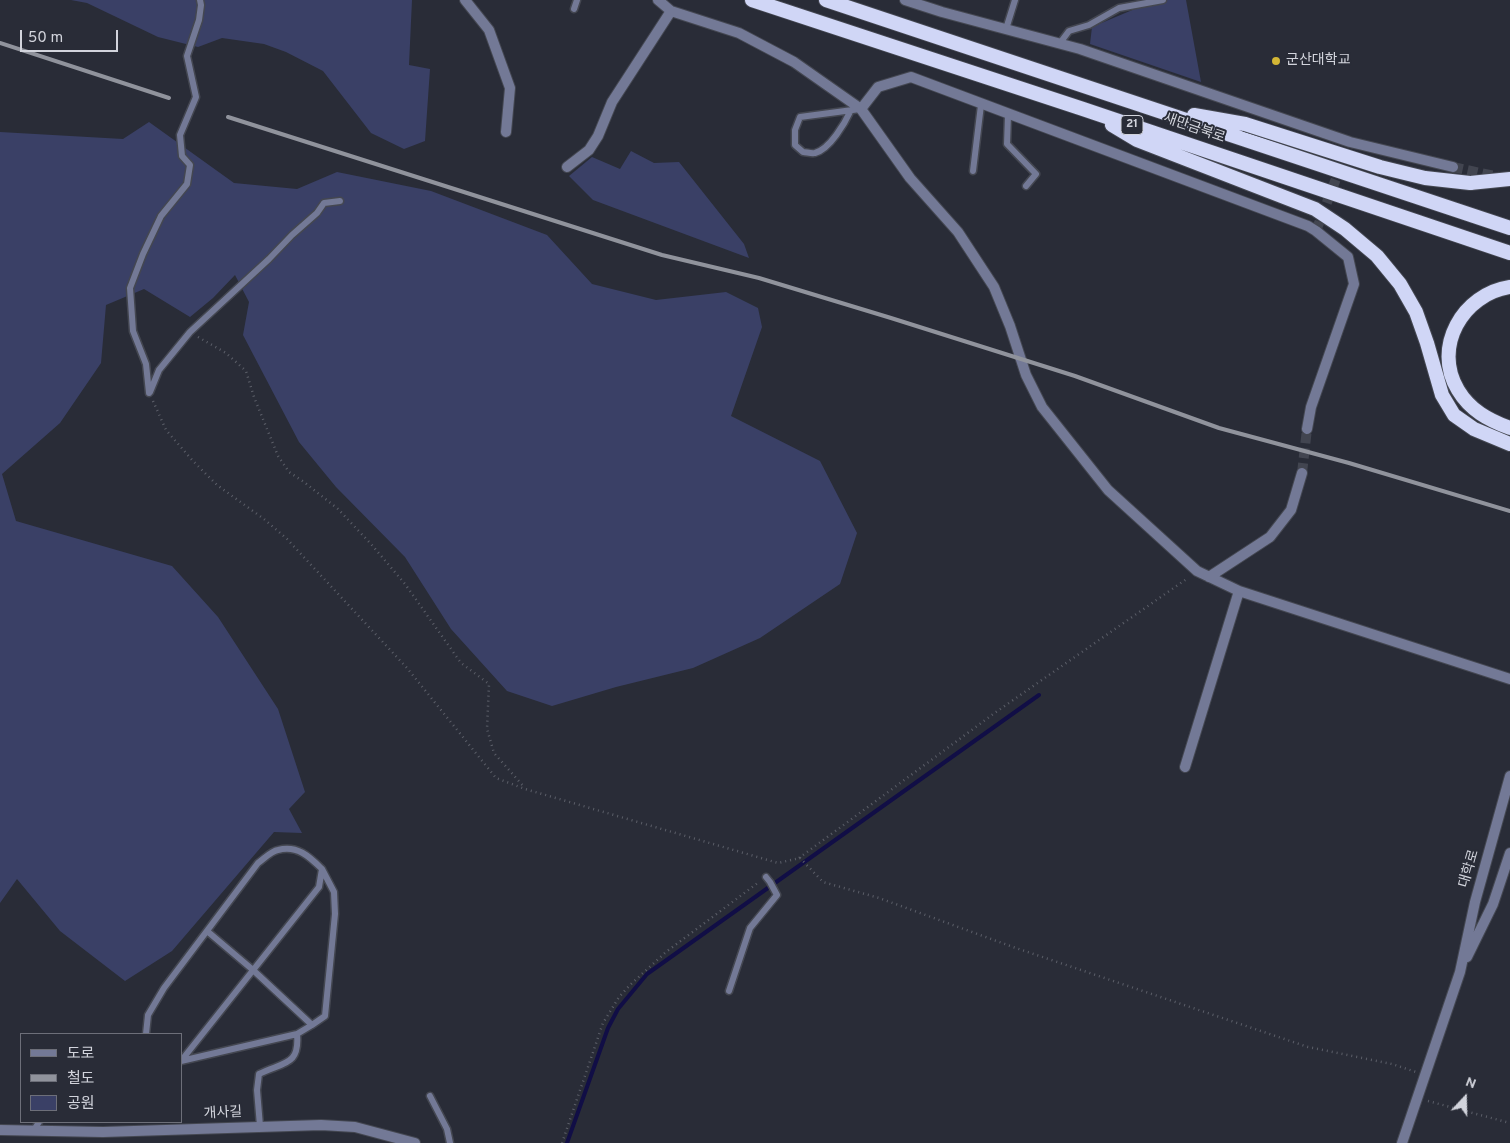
<!DOCTYPE html>
<meta charset="utf-8">
<style>
body{margin:0}
#map{position:relative;width:1510px;height:1143px;overflow:hidden;background:#292c37;font-family:Overpass,"Noto Sans KR",sans-serif}
canvas{display:block}
.legend{position:absolute;left:20px;top:1033px;width:162px;height:90px;box-sizing:border-box;background:#292c37;border:1px solid #6d6f79;margin:0;padding:6px 9px;list-style:none;font-size:15px;color:#d2d4dc}
.legend li{display:flex;align-items:center;gap:10px;height:25px}
.legend b{width:25px;border:1px solid #6d6f79}
.north{position:absolute;left:1440px;top:1073px;width:50px;height:50px;-webkit-text-stroke:4px #292c37;paint-order:stroke;rotate:21deg;font-size:14px;font-weight:700;line-height:20px;text-align:center;color:#d2d4dc}
.north::after{content:'';display:block;margin:auto;width:18px;height:22px;background:#d2d4dc;clip-path:polygon(50% 0,100% 100%,50% 72%,0 100%)}
.scale{position:absolute;left:20px;top:30px;width:98px;height:22px;box-sizing:border-box;border:2px solid #d2d4dc;border-top:0;padding-left:6px;font-size:15px;line-height:18px;white-space:nowrap;color:#d2d4dc;-webkit-text-stroke:4px #292c37;paint-order:stroke}
</style>
<div id="map">
<canvas width="1510" height="1143"></canvas>
<ul class="legend">
<li><b style="height:6px;background:#737996"></b>도로</li>
<li><b style="height:6px;background:#90939c"></b>철도</li>
<li><b style="height:14px;background:#3a4066"></b>공원</li>
</ul>
<div class="north">N</div>
<div class="scale">50 m</div>
</div>
<script>
const ctx = document.querySelector('canvas').getContext('2d');
ctx.lineJoin = 'round';
function fill(path, color) {
  ctx.fillStyle = color;
  ctx.fill(path, 'evenodd');
}
function trace(path, color, width, dash) {
  ctx.strokeStyle = color;
  ctx.lineWidth = width;
  ctx.lineCap = dash ? 'butt' : 'round';
  ctx.setLineDash(dash || []);
  ctx.stroke(path);
}
function drawText(font, color, halo, rows, align = 'center') {
  ctx.font = font + ' Overpass,"Noto Sans KR",sans-serif';
  ctx.lineWidth = 4;
  ctx.setLineDash([]);
  ctx.textBaseline = 'middle';
  ctx.strokeStyle = halo;
  ctx.fillStyle = color;
  for (const [text, x, y, turn = 0] of rows) {
    ctx.save();
    ctx.translate(x, y);
    ctx.rotate((+turn || 0) * Math.PI / 180);
    ctx.textAlign = isNaN(turn) ? turn : align;
    if (halo) ctx.strokeText(text, 0, 0);
    ctx.fillText(text, 0, 0);
    ctx.restore();
  }
}
fill(new Path2D(`
 M71,0H412L409,65L430,69L425,141L404,149L371,133L323,71L286,52L264,44L222,38L198,47L158,37L87,3Z
 M1156,0H1186L1201,82L1090,44L1092,27Z
 M149,122L234,183L297,189L337,172L431,191L547,235L592,284L656,300L726,292L758,308L762,327L731,416L820,461L857,533L840,584L760,638L693,668L616,687L552,706L507,691L451,629L405,557L336,487L299,442L243,335L249,302L235,275L213,298L190,317L144,289L106,305L101,363L60,423L2,474L16,521L172,566L218,617L278,709L305,792L289,809L302,833L274,832L172,951L125,981L60,931L17,879L0,903V132L123,139Z
 M631,151L654,163L679,162L744,244L749,258L593,200L569,176L592,157L620,169Z`), '#3a4066');
trace(new Path2D(`
 M567,1143L608,1028L618,1009L647,974L1039,695`), '#110e46', 4);
trace(new Path2D(`
 M1453,167L1499,177
 M1316,231L1350,142
 M1302,473L1307,429`), '#424550', 10, [10, 5]);
const service = new Path2D(`
 M574,9L577,0
 M1006,29L1015,0
 M1060,43L1069,31L1089,25L1119,8L1163,0
 M851,110C845,123 830,149 815,153C812,154 806,152 803,152L795,145V130L800,117L860,109
 M1008,115L1007,144L1036,174L1026,186
 M973,171L981,105
 M150,392L159,370L190,332L269,259L292,235L317,213L324,203L340,201
 M149,393L146,364L133,331L130,288L143,254L161,216L187,184L190,165L182,156L180,135L196,97L187,56L199,20L201,5L200,0
 M207,931L253,970L312,1025L297,1034
 M729,991L750,928L777,895L770,882L766,877
 M312,1025L325,1016L335,914L334,892L322,869
 M146,1034L148,1015L164,988L258,863C264,859 271,851 278,850C297,845 309,856 322,869L319,887L181,1061
 M181,1061L297,1034C300,1066 283,1062 259,1074L257,1090L260,1126
 M430,1096L447,1129L450,1143
 M34,1130L39,1122`);
const minor = new Path2D(`
 M465,0L489,30L510,88L506,132
 M658,0L671,11L739,33L794,62L861,109L910,178L958,232L994,287L1010,326L1026,375L1042,407L1108,490L1197,571L1239,591L1510,679
 M905,0L942,12L1080,49L1350,142L1453,167
 M861,109L878,87L911,77L1308,226L1316,231L1348,257L1354,284L1311,407L1307,429
 M567,167L589,150L598,136L612,102L671,11
 M1209,577L1270,537L1291,510L1302,473
 M1185,767L1239,591
 M0,1130L103,1132L321,1125L355,1127L415,1143`);
const tertiary = new Path2D(`
 M1467,957L1493,904L1510,853
 M1402,1143L1460,972L1475,902L1510,776`);
const trunk = new Path2D(`
 M752,0L1083,109L1510,253
 M826,0L1510,228
 M1194,115L1245,124
 M1112,125L1137,140L1315,209L1345,229L1377,256L1400,284L1416,312L1427,343L1442,395L1454,415L1474,429L1510,444
 M1470,183L1510,179
 M1510,287C1463,294 1432,347 1458,390C1470,410 1488,420 1510,428`);
trace(service, '#444751', 9);
trace(minor, '#444751', 12);
trace(tertiary, '#444751', 12);
trace(trunk, '#444751', 16);
trace(new Path2D(`
 M198,337L226,353L246,371L254,397L278,456L289,472L304,482L338,509L371,544L405,584L461,663L489,684L487,729L494,753L524,787
 M153,401L166,430L193,461L217,485L264,519L287,539L407,668L496,778L525,789L778,863L800,858L823,882L879,898L1013,947L1308,1047L1392,1064L1416,1072
 M799,858L996,712L1188,578
 M1428,1101L1510,1123
 M562,1143L603,1023L619,997L630,985L666,952L759,882`), '#5c5f69', 2.5, [1, 4]);
trace(service, '#737996', 6);
trace(minor, '#737996', 10);
trace(tertiary, '#737996', 10);
trace(trunk, '#d0d6f6', 14);
trace(new Path2D(`
 M0,43L169,98
 M228,117L662,255L759,278L891,318L1075,376L1219,428L1349,463L1510,511`), '#90939c', 4);
const trunkBridge = new Path2D(`
 M1245,124L1380,167L1425,178L1470,183`);
trace(trunkBridge, '#444751', 16, []);
trace(trunkBridge, '#d0d6f6', 14);
for (const [x, y, r, color] of [
 [1276,61,5,"#d3b635"]
]) {
  const dot = new Path2D();
  dot.arc(x, y, r, 0, 2 * Math.PI);
  ctx.fillStyle = color;
  ctx.fill(dot);
  trace(dot, '#292c37', 2);
}
for (const [x, y, w] of [
 [1132,125,22]
]) {
  const box = new Path2D();
  box.roundRect(x - w / 2, y - 9.5, w, 19, 4);
  ctx.fillStyle = '#292c37';
  ctx.fill(box);
  trace(box, '#d2d4dc', 1);
}
drawText('bold 12px', '#d2d4dc', null, [
 ["21",1132,125]
]);
drawText('14px', '#d2d4dc', '#292c37', [
 ["군산대학교",1286,61]
], 'left');
drawText('14px', '#d2d4dc', '#292c37', [
 ["새만금북로",1194,129,19],
 ["대학로",1470,869,-74],
 ["개사길",223,1114,-3]
]);
</script>
